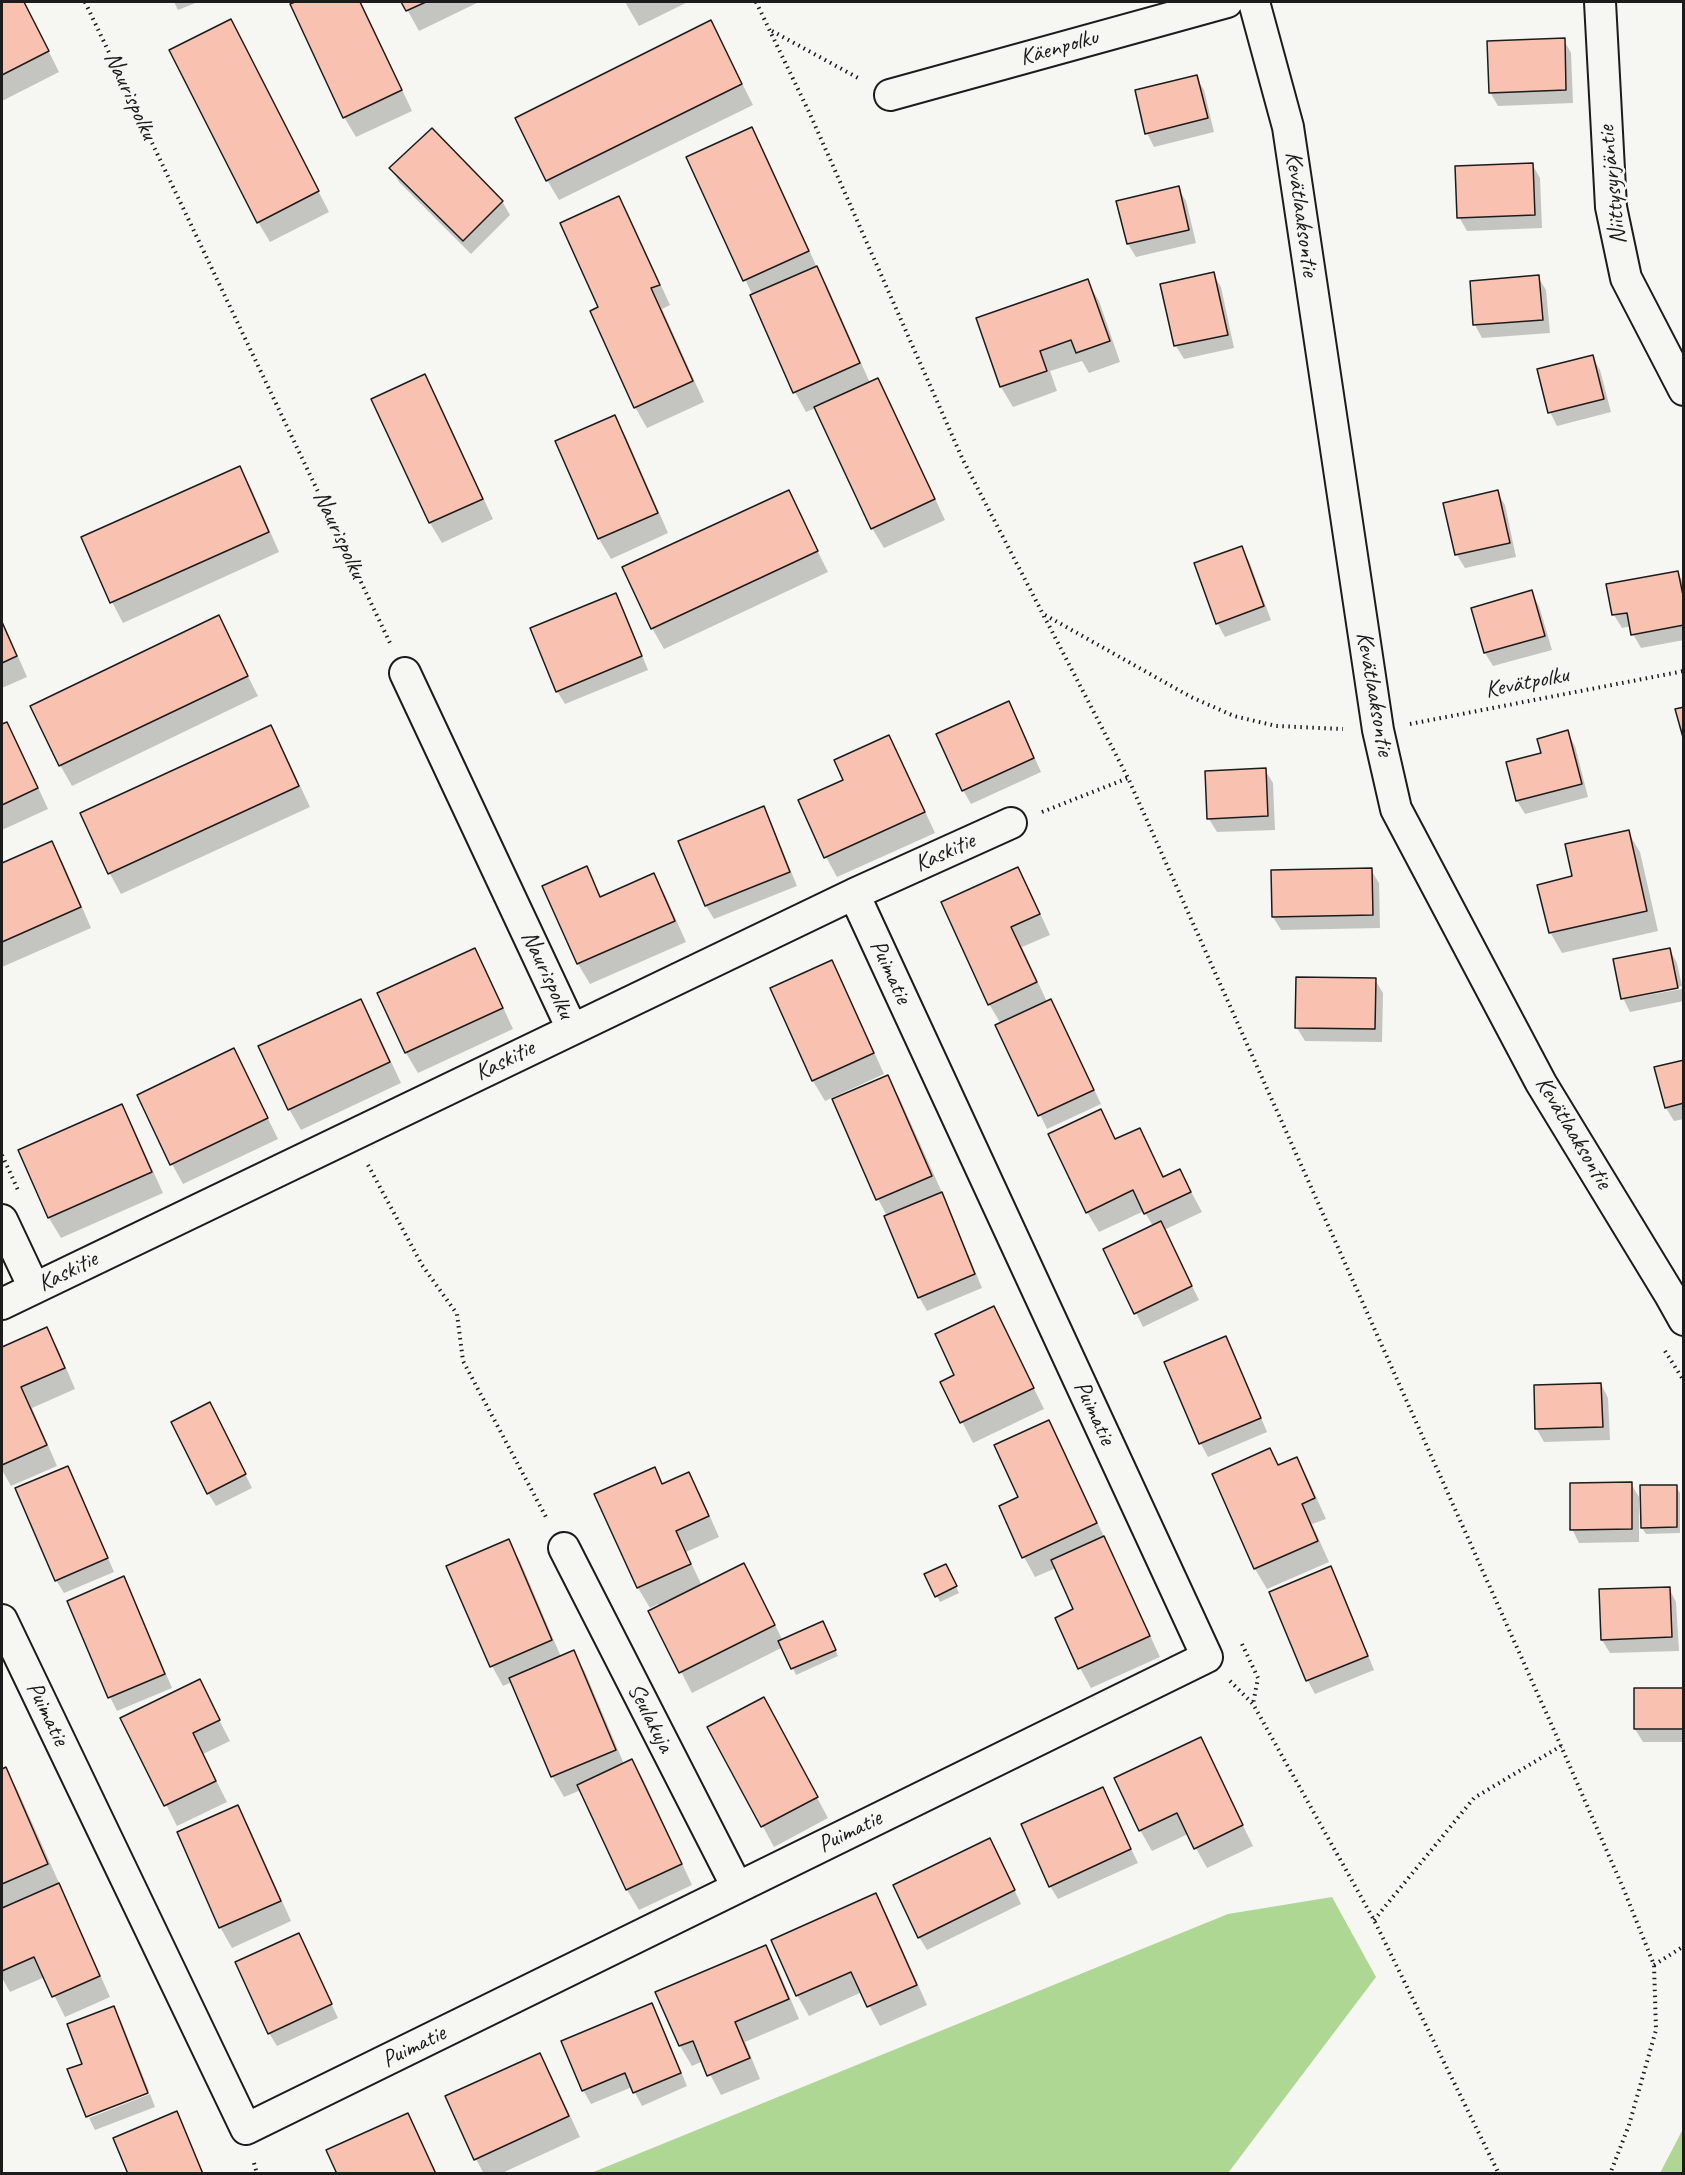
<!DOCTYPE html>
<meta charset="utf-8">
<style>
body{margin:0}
#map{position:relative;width:1685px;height:2175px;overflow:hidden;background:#f6f6f2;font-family:Caveat,sans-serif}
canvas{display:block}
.frame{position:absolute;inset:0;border:3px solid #1c1c1c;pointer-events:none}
</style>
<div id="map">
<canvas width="1685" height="2175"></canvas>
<div class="frame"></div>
</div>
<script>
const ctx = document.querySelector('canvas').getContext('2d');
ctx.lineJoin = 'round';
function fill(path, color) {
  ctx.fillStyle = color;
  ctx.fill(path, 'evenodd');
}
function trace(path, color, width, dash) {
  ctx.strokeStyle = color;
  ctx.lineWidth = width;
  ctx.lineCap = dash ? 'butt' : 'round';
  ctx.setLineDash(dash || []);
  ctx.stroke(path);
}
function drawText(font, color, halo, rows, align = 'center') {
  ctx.font = font + ' Caveat,sans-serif';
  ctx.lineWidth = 5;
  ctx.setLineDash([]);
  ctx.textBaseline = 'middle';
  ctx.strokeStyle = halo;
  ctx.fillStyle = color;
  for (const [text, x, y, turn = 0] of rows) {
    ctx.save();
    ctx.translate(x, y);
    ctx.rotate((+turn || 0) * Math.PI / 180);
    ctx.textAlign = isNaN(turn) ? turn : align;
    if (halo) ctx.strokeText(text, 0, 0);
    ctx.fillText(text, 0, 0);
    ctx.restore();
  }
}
fill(new Path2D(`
 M1332,1897L1376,1977L1228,2173H591L1228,1914Z
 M1683,2129V2173H1660Z`), '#aed793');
fill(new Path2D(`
 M2,2H24L59,72L2,101Z
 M174,2H198L178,10Z
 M298,2H361L412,111L356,137L344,117L292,4Z
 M403,2H479L419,31Z
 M625,2H688L639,26Z
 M711,22L753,105L559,200L547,180Z
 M1564,40L1571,53L1573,103L1498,106L1490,92Z
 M242,41L329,212L270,242L258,222Z
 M1196,77L1204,90L1214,132L1154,147L1147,133Z
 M752,129L763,149L819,272L828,288L870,383L877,380L889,400L945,520L884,548L872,528L816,408L806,412L795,392L753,296L688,158Z
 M1532,164L1540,178L1542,228L1467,231L1459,217Z
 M391,168L502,201L510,215L471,254L399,182Z
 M1178,188L1186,201L1196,243L1136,257L1128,244L1118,202Z
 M619,198L630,218L670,305L662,309L704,402L647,428L635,407L600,308Z
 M1213,274L1221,287L1234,348L1184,359L1176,346L1162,285Z
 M1538,277L1546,290L1550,333L1482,338L1475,325L1471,282Z
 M1087,281L1099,301L1120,362L1089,373L1082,361L1050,371L1057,391L1013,407L1001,387L978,319Z
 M1592,356L1600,370L1611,412L1557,426L1550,412Z
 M424,376L436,396L493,519L442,543L430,523L373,399Z
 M614,416L626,437L668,533L611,559L599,539L557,442Z
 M239,468L251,488L279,552L123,623L112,602L83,538Z
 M788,492L828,572L664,649L652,628L624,568Z
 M1497,492L1505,505L1516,557L1465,568L1457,555L1445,504Z
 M1241,548L1249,561L1271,620L1225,637L1217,623Z
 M1677,572L1684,583V640L1641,648L1633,634L1631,626L1622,628L1614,615Z
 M1531,592L1539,606L1552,650L1493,666L1485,653L1473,609Z
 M615,595L623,608L648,670L565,704L557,691Z
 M218,617L258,696L72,786L60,765Z
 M2,620L27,677L2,688Z
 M1016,716L1041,772L971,804L963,790Z
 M7,723L18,744L48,809L2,830V726Z
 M270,727L282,747L310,807L121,894L110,874L82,813Z
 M1567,732L1575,746L1588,797L1525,814L1517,801L1543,754Z
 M889,737L900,757L935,833L837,877L826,857L845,780Z
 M1265,770L1273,783L1275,830L1217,832L1209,819Z
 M763,808L771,822L797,886L714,919L706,906L680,841Z
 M1628,832L1640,852L1658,931L1562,953L1550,932L1574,877Z
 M51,843L63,863L91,928L2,967V864Z
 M586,868L602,898L653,874L665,895L686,942L590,984L578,964L544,887Z
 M1018,869L1029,889L1050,935L1022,947L1047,1002L1058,1014L1101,1104L1047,1129L997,1026L1001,1024L989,1004Z
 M1371,870L1379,883L1380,928L1281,930L1273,917Z
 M474,950L486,970L513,1029L418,1073L406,1053L379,994Z
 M1670,950L1677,963L1682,986L1625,996V999L1682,989L1684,1001L1630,1012L1623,998Z
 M831,962L843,983L884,1074L825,1101L813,1081L772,989Z
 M1375,980L1383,993L1382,1042L1305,1041L1297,1028Z
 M360,1001L372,1021L401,1083L301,1130L289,1109Z
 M234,1050L278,1139L183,1184L172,1164Z
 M1684,1061V1119L1674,1121L1666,1108Z
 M888,1077L899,1097L949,1208L982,1288L927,1311L919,1297L887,1216L878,1199Z
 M121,1106L133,1127L163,1193L61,1238L49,1218L20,1151Z
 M1100,1111L1116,1141L1139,1130L1165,1178L1180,1171L1202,1212L1164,1230L1199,1300L1143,1327L1105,1250L1153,1226L1144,1211L1099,1232L1087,1212Z
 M994,1308L1044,1409L973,1443L942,1383L956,1376Z
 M46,1329L58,1349L75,1389L32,1408L57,1466L11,1486L2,1470V1348Z
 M1225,1338L1233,1351L1267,1432L1208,1457L1201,1444L1166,1363Z
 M1601,1384L1608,1398L1610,1440L1544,1442L1536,1428Z
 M217,1418L252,1488L216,1506L208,1493Z
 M1048,1422L1060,1442L1160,1657L1091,1688L1080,1668L1075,1610L1056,1568L1035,1577L1024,1557Z
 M1270,1450L1279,1466L1296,1458L1308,1479L1326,1519L1312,1524L1329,1562L1267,1589L1255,1569L1214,1475Z
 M68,1467L75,1481L114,1572L64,1593L56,1580Z
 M654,1469L663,1485L688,1474L700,1494L719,1537L686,1552L702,1586L755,1585L783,1641L826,1629L838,1656L796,1675L783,1647L692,1693L650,1611L660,1607L658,1604L650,1608L638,1588L596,1495Z
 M1631,1484L1639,1497V1542L1579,1543L1572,1529Z
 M1676,1487L1680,1493V1533L1646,1534L1642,1528Z
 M508,1541L520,1561L561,1657L573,1652L585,1672L624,1764L632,1760L644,1781L692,1885L639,1910L627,1890L581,1790L564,1797L552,1776L512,1682L503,1686L492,1666Z
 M1330,1568L1338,1581L1374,1670L1315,1694L1308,1681L1271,1592Z
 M949,1572L959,1593L940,1602L937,1596Z
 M124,1578L131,1592L172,1688L117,1711L110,1697L69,1601Z
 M1669,1588L1676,1602L1679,1651L1610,1653L1602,1640Z
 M199,1681L230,1741L203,1754L227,1802L177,1826L122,1718Z
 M1684,1689V1742H1643L1635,1729Z
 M775,1719L828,1818L774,1847L709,1728Z
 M1200,1739L1253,1846L1207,1868L1188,1834L1152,1851L1140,1830Z
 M5,1769L17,1789L110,1997L65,2017L45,1977L10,1992L2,1978V1770Z
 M1102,1789L1138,1863L1058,1899L1050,1886Z
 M238,1807L249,1827L291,1921L232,1948L220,1927Z
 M997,1853L1021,1904L927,1950L919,1937Z
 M875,1895L887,1915L927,2005L880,2026L862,1992L809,2016L797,1995Z
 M299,1935L338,2018L277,2046L269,2033Z
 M765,1946L777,1967L799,2019L745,2042L760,2079L721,2095L703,2061L692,2066L680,2046L657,1992Z
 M651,2005L659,2018L687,2086L642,2106L632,2087L591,2104L583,2090Z
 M113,2008L121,2021L149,2091L87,2115L84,2064Z
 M539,2055L551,2075L580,2137L500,2174H484L476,2159Z
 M150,2094L155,2107L95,2130L89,2118Z
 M176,2113L204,2174H130Z
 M407,2115L437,2174H338Z`), '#0003');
const building = new Path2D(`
 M2,2H24L49,51L2,75Z
 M295,2H360L402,90L343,118L290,4Z
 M401,2H426L406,11Z
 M231,19L319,191L257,223L169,50Z
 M711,20L742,84L546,181L515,118Z
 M1565,38L1566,90L1489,93L1487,41Z
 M1197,75L1208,118L1145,134L1135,90Z
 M752,127L809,251L743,281L686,157Z
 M432,128L503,201L463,241L389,168Z
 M1533,163L1535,215L1457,218L1455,166Z
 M1179,186L1189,230L1127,244L1116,201Z
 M619,196L660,285L651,288L693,381L634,408L590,311L598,307L560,223Z
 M817,266L860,363L793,393L750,295Z
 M1214,272L1228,335L1174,346L1160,284Z
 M1539,275L1543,320L1473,325L1470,281Z
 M1088,279L1110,341L1076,353L1071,340L1040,351L1047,371L1000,387L976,318Z
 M1593,355L1604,399L1548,413L1537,369Z
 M425,374L483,499L429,523L371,399Z
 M878,378L935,499L871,529L814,407Z
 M615,415L658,513L598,539L555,441Z
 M240,466L269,532L110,603L81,537Z
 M789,490L818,551L651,629L622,567Z
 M1498,490L1510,543L1455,555L1443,503Z
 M1242,546L1264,606L1216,624L1194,563Z
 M1678,571L1684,600V625L1631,635L1627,613L1612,615L1606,584Z
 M1532,590L1545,636L1484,653L1471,608Z
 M616,593L642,656L556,692L530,628Z
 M219,615L248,676L59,766L30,706Z
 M2,622L17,656L2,663Z
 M1009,701L1034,758L962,791L936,734Z
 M1684,707V741L1675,709Z
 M7,722L38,788L2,805V724Z
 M271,725L299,786L108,874L80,813Z
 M1568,730L1582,784L1516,801L1506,762L1541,753L1537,739Z
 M889,735L925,812L824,858L798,800L843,780L834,760Z
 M1266,768L1268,816L1207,819L1205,771Z
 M764,806L790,872L705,906L678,841Z
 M1629,830L1647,911L1549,933L1537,885L1572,876L1565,844Z
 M52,841L81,907L2,942V863Z
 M587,866L600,897L654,873L675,921L577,964L542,886Z
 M1018,867L1040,914L1011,927L1037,982L988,1005L941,902Z
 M1372,868L1373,915L1272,917L1271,870Z
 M475,948L503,1008L405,1053L377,993Z
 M1670,948L1678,988L1621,999L1613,959Z
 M832,960L874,1053L812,1081L770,988Z
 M1296,977L1376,978L1375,1029L1295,1028Z
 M361,999L390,1062L288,1110L258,1046Z
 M1051,999L1094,1090L1038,1116L995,1025Z
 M234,1048L268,1118L170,1165L137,1095Z
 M1684,1060V1103L1665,1108L1654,1067Z
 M888,1075L932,1176L876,1200L832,1099Z
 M122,1104L152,1172L48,1218L18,1150Z
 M1101,1109L1115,1139L1140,1128L1163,1177L1180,1169L1191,1192L1144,1214L1133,1190L1086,1213L1048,1134Z
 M942,1192L975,1274L918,1298L884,1216Z
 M1161,1221L1192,1286L1134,1314L1103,1249Z
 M994,1306L1034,1388L960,1423L940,1382L954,1375L935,1334Z
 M47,1327L65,1368L21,1387L47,1445L2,1465V1347Z
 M1226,1336L1261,1418L1199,1444L1164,1362Z
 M1601,1383L1603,1427L1535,1429L1534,1385Z
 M210,1402L246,1474L207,1494L171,1422Z
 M1049,1420L1097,1523L1022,1558L999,1506L1018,1497L994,1445Z
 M1270,1448L1278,1465L1297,1457L1315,1498L1302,1504L1318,1541L1254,1569L1212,1474Z
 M68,1466L108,1558L55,1581L15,1488Z
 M655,1467L662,1484L689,1472L709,1516L676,1531L691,1564L637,1588L594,1494Z
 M1632,1482V1529L1570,1530V1483Z
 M1640,1485H1677V1527L1641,1528Z
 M1104,1536L1150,1636L1078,1669L1055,1618L1073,1609L1051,1560Z
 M509,1539L552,1640L490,1667L446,1566Z
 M744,1563L775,1625L679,1673L648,1611Z
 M946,1564L957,1586L935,1597L924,1574Z
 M1331,1566L1368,1656L1306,1681L1269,1592Z
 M124,1576L165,1674L108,1698L67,1601Z
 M1670,1587L1672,1637L1601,1640L1599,1589Z
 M823,1621L836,1650L791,1669L778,1641Z
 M574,1650L616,1750L551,1777L509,1678Z
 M200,1679L220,1720L193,1733L216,1781L164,1806L120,1718Z
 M1634,1688H1684V1729H1634Z
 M764,1697L818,1797L761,1827L707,1727Z
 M1201,1737L1243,1825L1194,1849L1177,1813L1139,1831L1114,1778Z
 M632,1759L682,1864L626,1890L577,1785Z
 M6,1767L48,1864L2,1884V1769Z
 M1103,1787L1131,1849L1049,1887L1021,1824Z
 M238,1805L281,1901L219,1928L177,1832Z
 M990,1838L1015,1890L918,1938L893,1885Z
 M59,1883L100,1976L52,1997L34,1957L2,1971V1908Z
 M876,1893L917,1985L867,2007L851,1972L796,1996L771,1940Z
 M299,1933L332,2004L268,2034L235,1962Z
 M766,1945L789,1999L735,2022L750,2058L707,2076L693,2041L679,2046L655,1992Z
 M652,2003L681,2073L633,2093L625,2073L582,2091L561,2041Z
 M114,2006L148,2093L86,2117L67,2069L82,2064L67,2024Z
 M540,2053L569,2116L474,2160L445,2096Z
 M177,2111L203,2174H128L113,2138Z
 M408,2113L436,2174H337L326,2150Z`);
fill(building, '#f9c1af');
trace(building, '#1c1c1c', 1.5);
const minor = new Path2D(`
 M1254,2L1288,127L1378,730L1396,809L1541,1083L1670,1295L1684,1320
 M1600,2L1611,207L1626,278L1684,390
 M890,95L1227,2
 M405,673L572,1029
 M2,1220L34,1288
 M2,1304L854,894L1011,823
 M564,1548L737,1887
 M2,1620L246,2129L1207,1657L854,894`);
trace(minor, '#1c1c1c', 34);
trace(new Path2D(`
 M85,2L390,643
 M756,2L810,114L963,460L1128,778L1561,1746L1624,1890L1654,1965L1656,2030L1629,2125L1610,2174
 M772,31L860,79
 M1045,615L1191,697L1234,716L1276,726L1343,729
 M1410,724L1684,671
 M1042,812L1128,778
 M2,1155L18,1190
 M368,1165L422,1265L457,1314L463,1361L547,1519
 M1665,1351L1684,1381
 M1242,1644L1258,1678L1253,1704
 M1230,1681L1253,1704L1374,1920L1499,2174
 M1374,1920L1474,1798L1561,1746
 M1654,1965L1684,1946
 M254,2163L257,2174`), '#1c1c1c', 4, [1.5, 4.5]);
trace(minor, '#f6f6f2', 30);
drawText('24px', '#1c1c1c', '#f6f6f2', [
 ["Käenpolku",1059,48,-16],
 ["Naurispolku",130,96,65],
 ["Niittysyrjäntie",1613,185,-96],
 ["Kevätlaaksontie",1301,214,82],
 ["Naurispolku",339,535,65],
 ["Kevätpolku",1527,683,-11],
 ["Kevätlaaksontie",1374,694,80],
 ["Kaskitie",945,853,-24],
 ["Puimatie",890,972,65],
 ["Naurispolku",547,975,65],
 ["Kaskitie",505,1061,-26],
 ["Kevätlaaksontie",1573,1133,59],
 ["Kaskitie",68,1272,-26],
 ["Puimatie",1094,1413,65],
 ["Puimatie",47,1714,64],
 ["Seulakuja",650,1718,63],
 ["Puimatie",850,1832,-26],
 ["Puimatie",414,2047,-26]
]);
</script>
